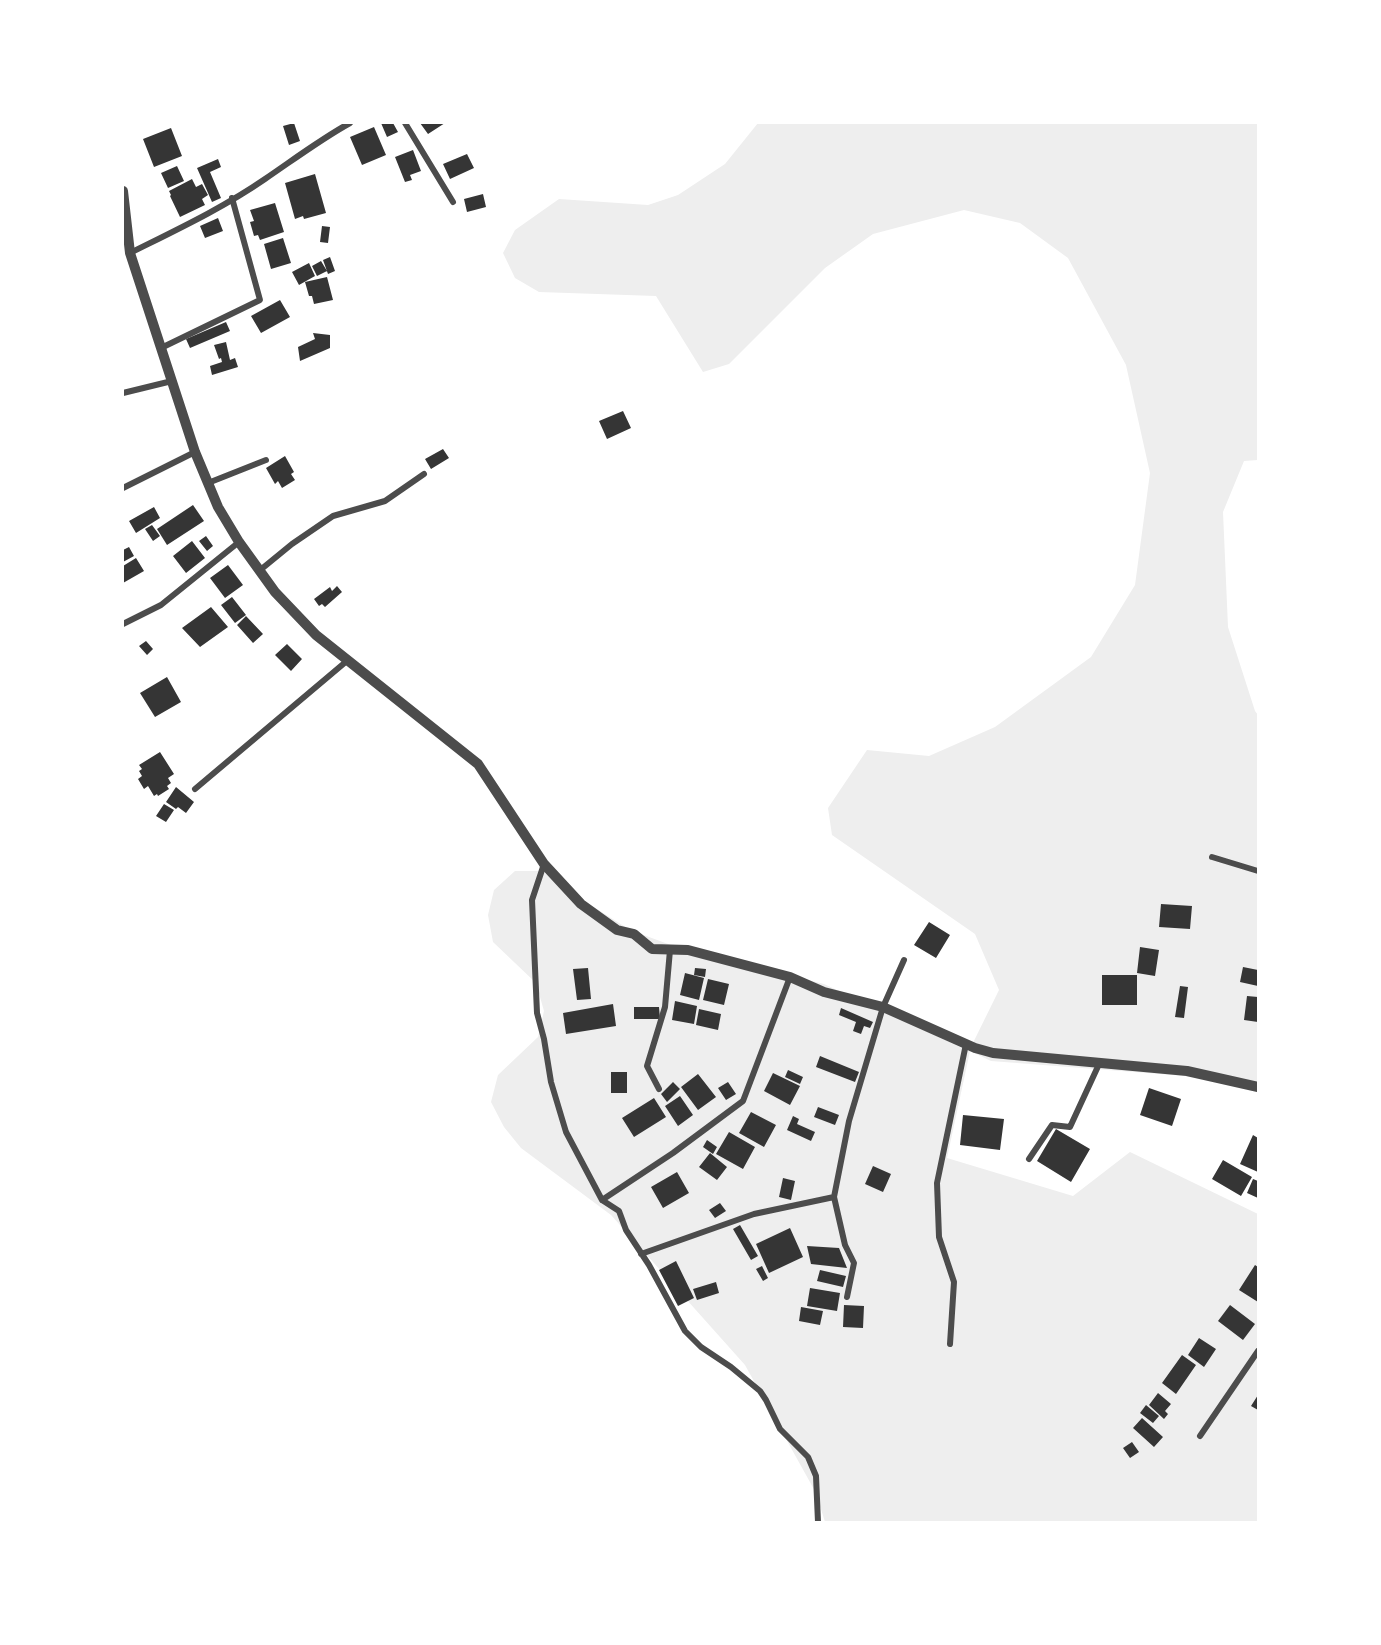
<!DOCTYPE html>
<style>
body{margin:0}
#map{position:relative;width:1381px;height:1645px;overflow:hidden;background:#fff;font-family:"Fira Sans Condensed",sans-serif}
canvas{display:block}
.frame{position:absolute;inset:0;border:124px solid #fff;pointer-events:none}
</style>
<div id="map">
<canvas width="1381" height="1645"></canvas>
<div class="frame"></div>
</div>
<script>
const ctx = document.querySelector('canvas').getContext('2d');
ctx.lineJoin = 'round';
function fill(path, color) {
  ctx.fillStyle = color;
  ctx.fill(path, 'evenodd');
}
function trace(path, color, width, dash) {
  ctx.strokeStyle = color;
  ctx.lineWidth = width;
  ctx.lineCap = dash ? 'butt' : 'round';
  ctx.setLineDash(dash || []);
  ctx.stroke(path);
}
fill(new Path2D(`
 M758,123H1258V460L1244,461L1223,512L1228,627L1255,711L1258,715V1091L1199,1077L991,1061L970,1051L947,1158L1073,1196L1130,1152L1258,1214V1522H825L816,1493L745,1365L611,1215L521,1148L504,1127L491,1102L498,1075L538,1037L544,1011L536,983L493,942L488,915L494,890L515,871H542L578,897L630,930L679,948L824,984L969,1051L999,990L975,934L832,835L828,808L867,750L929,756L995,727L1091,657L1135,585L1150,473L1126,365L1068,258L1020,223L964,210L873,234L825,268L729,364L703,372L656,296L539,292L515,278L503,253L515,230L559,199L648,205L678,195L725,164Z`), '#eee');
fill(new Path2D(`
 M294,123L300,141L289,145L283,126Z
 M381,123H393L398,132L387,137Z
 M420,123H445L428,134Z
 M374,127L386,155L362,165L350,137Z
 M171,128L182,156L154,167L143,139Z
 M413,150L421,171L410,175L412,180L405,182L395,157Z
 M467,154L474,168L450,179L443,164Z
 M218,159L221,167L210,172L221,198L212,202L197,168Z
 M177,166L184,181L168,188L161,173Z
 M315,174L326,213L304,219L303,216L295,219L285,183Z
 M192,179L196,187L202,184L208,195L202,199L205,205L180,217L170,196L171,195L169,191Z
 M483,194L486,207L467,212L464,199Z
 M275,203L284,232L260,240L258,235L254,236L250,222L254,221L250,210Z
 M218,218L223,231L205,238L200,226Z
 M322,226L330,227L328,243L320,242Z
 M283,238L291,263L271,269L264,244Z
 M330,257L335,271L328,274L323,260Z
 M321,261L327,271L317,276L312,266Z
 M309,263L315,276L299,285L292,272Z
 M327,277L333,300L314,304L312,296H309L305,282Z
 M280,300L290,317L261,333L251,316Z
 M226,322L230,331L190,348L186,339Z
 M313,333L330,335V348L300,361L298,347L315,339Z
 M226,342L230,360L235,358L238,367L212,375L210,366L222,362L221,358L219,359L214,345Z
 M623,411L631,428L607,439L599,421Z
 M443,449L449,458L431,469L425,459Z
 M285,456L294,472L291,474L295,480L282,488L278,481L275,484L266,468Z
 M193,505L204,521L167,545L157,529Z
 M154,507L160,518L136,533L129,521Z
 M152,525L160,536L153,541L145,529Z
 M206,536L213,546L207,551L199,541Z
 M192,541L205,558L186,573L173,556Z
 M129,547L134,556L123,562V550Z
 M136,558L144,571L123,583V566Z
 M228,565L243,585L225,598L210,578Z
 M337,586L342,592L325,607L322,604L319,606L314,599L330,587L332,591Z
 M232,597L246,615L235,623L221,605Z
 M211,607L228,627L200,647L182,628Z
 M246,616L263,634L253,643L237,625Z
 M146,641L153,649L147,655L139,646Z
 M287,644L302,659L291,671L275,655Z
 M167,677L181,702L155,717L140,693Z
 M160,752L174,774L168,778L171,783L167,786L169,789L158,796L157,794L154,796L148,786L144,789L138,779L142,776L139,771L142,769L139,765Z
 M176,787L194,802L186,813L178,807L176,809L166,802Z
 M164,804L174,810L166,822L156,816Z
 M1161,904L1192,906L1190,929L1159,927Z
 M929,922L950,935L936,958L914,945Z
 M1140,947L1159,950L1155,976L1137,973Z
 M1243,967L1258,970V986L1240,982Z
 M588,968L591,999L577,1000L573,969Z
 M695,968L706,969L705,977L694,975Z
 M685,973L704,978L699,1000L680,995Z
 M1102,975H1137V1005H1102Z
 M708,979L729,984L724,1005L703,1000Z
 M1180,986L1188,987L1184,1018L1175,1017Z
 M1247,996L1258,997V1022L1244,1020Z
 M675,1001L697,1006L694,1024L672,1020Z
 M613,1004L616,1026L566,1034L563,1013Z
 M634,1007H659L660,1019H634Z
 M841,1008L873,1022L870,1028L864,1026L861,1034L853,1031L856,1022L839,1015Z
 M699,1009L721,1014L718,1030L696,1025Z
 M820,1056L859,1072L855,1082L816,1067Z
 M788,1070L803,1077L800,1084L785,1077Z
 M611,1072H627V1093H611Z
 M773,1073L800,1086L790,1105L764,1091Z
 M698,1074L716,1097L698,1110L681,1087Z
 M673,1082L680,1089L667,1102L661,1094Z
 M728,1082L736,1094L726,1100L718,1088Z
 M1149,1088L1181,1099L1172,1126L1140,1115Z
 M680,1096L693,1115L678,1126L665,1106Z
 M654,1098L666,1117L634,1137L622,1118Z
 M818,1107L839,1115L835,1125L814,1117Z
 M751,1112L776,1125L764,1147L739,1133Z
 M963,1115L1004,1119L1000,1150L960,1145Z
 M793,1116L799,1119L797,1124L815,1132L811,1141L787,1130Z
 M1056,1129L1090,1149L1071,1182L1037,1161Z
 M729,1132L755,1147L743,1169L716,1154Z
 M1253,1135L1258,1138V1172L1240,1164Z
 M707,1140L717,1147L713,1154L703,1147Z
 M710,1153L727,1167L717,1180L699,1167Z
 M1223,1160L1252,1177L1241,1196L1212,1179Z
 M873,1166L891,1174L883,1192L865,1184Z
 M677,1172L689,1193L663,1208L651,1187Z
 M783,1178L795,1181L791,1200L779,1197Z
 M1253,1179L1258,1181V1198L1247,1193Z
 M720,1203L726,1211L715,1218L709,1210Z
 M740,1225L758,1256L751,1260L733,1229Z
 M790,1228L803,1257L769,1273L756,1244Z
 M807,1246L839,1248L847,1268L811,1264Z
 M676,1261L694,1298L678,1306L659,1270Z
 M1255,1265L1258,1267V1302L1239,1290Z
 M762,1266L768,1278L763,1281L756,1269Z
 M820,1270L846,1276L843,1287L817,1281Z
 M716,1282L719,1293L697,1300L693,1289Z
 M810,1288L840,1293L837,1311L807,1306Z
 M844,1305L864,1306L863,1328L843,1327Z
 M1230,1305L1255,1324L1243,1340L1218,1321Z
 M801,1307L823,1311L820,1325L799,1321Z
 M1199,1338L1216,1349L1204,1367L1188,1355Z
 M1182,1355L1196,1365L1176,1394L1162,1383Z
 M1158,1393L1171,1404L1165,1411L1168,1414L1164,1419L1149,1405Z
 M1258,1395V1410L1251,1406Z
 M1146,1405L1159,1416L1153,1423L1140,1413Z
 M1142,1418L1163,1437L1154,1447L1133,1428Z
 M1132,1442L1139,1452L1130,1458L1123,1448Z`), '#353535');
trace(new Path2D(`
 M405,123L453,202
 M130,253C176,230 223,208 265,179C293,160 321,139 350,123
 M161,348L260,300L232,198
 M123,393L172,381
 M208,483L266,460
 M123,488L195,452
 M259,571L292,544L333,516L385,501L424,474
 M123,624L161,605L239,542
 M195,789L348,660
 M1212,857L1258,871
 M544,864L532,900L537,1013L544,1039L551,1082L566,1132L602,1200L619,1211L626,1230L649,1265L685,1331L701,1347L731,1367L760,1391L766,1400L780,1429L808,1457L816,1476L818,1522
 M659,1089L647,1066L665,1007L670,950
 M1029,1159L1052,1125L1070,1127L1100,1062
 M602,1200L673,1153L743,1101L790,977
 M641,1254L754,1214L834,1197
 M847,1297L854,1263L845,1245L834,1197L849,1121L883,1007L904,960
 M950,1344L954,1282L939,1237L937,1183L966,1044
 M1200,1436L1258,1351`), '#4c4c4c', 6);
trace(new Path2D(`
 M123,191L130,253L195,452L218,507L239,542L275,592L316,635L478,764L544,864L581,904L617,930L634,934L652,949L688,950L790,977L824,992L883,1007L975,1048L993,1053L1187,1071L1258,1087`), '#4c4c4c', 10);
</script>
